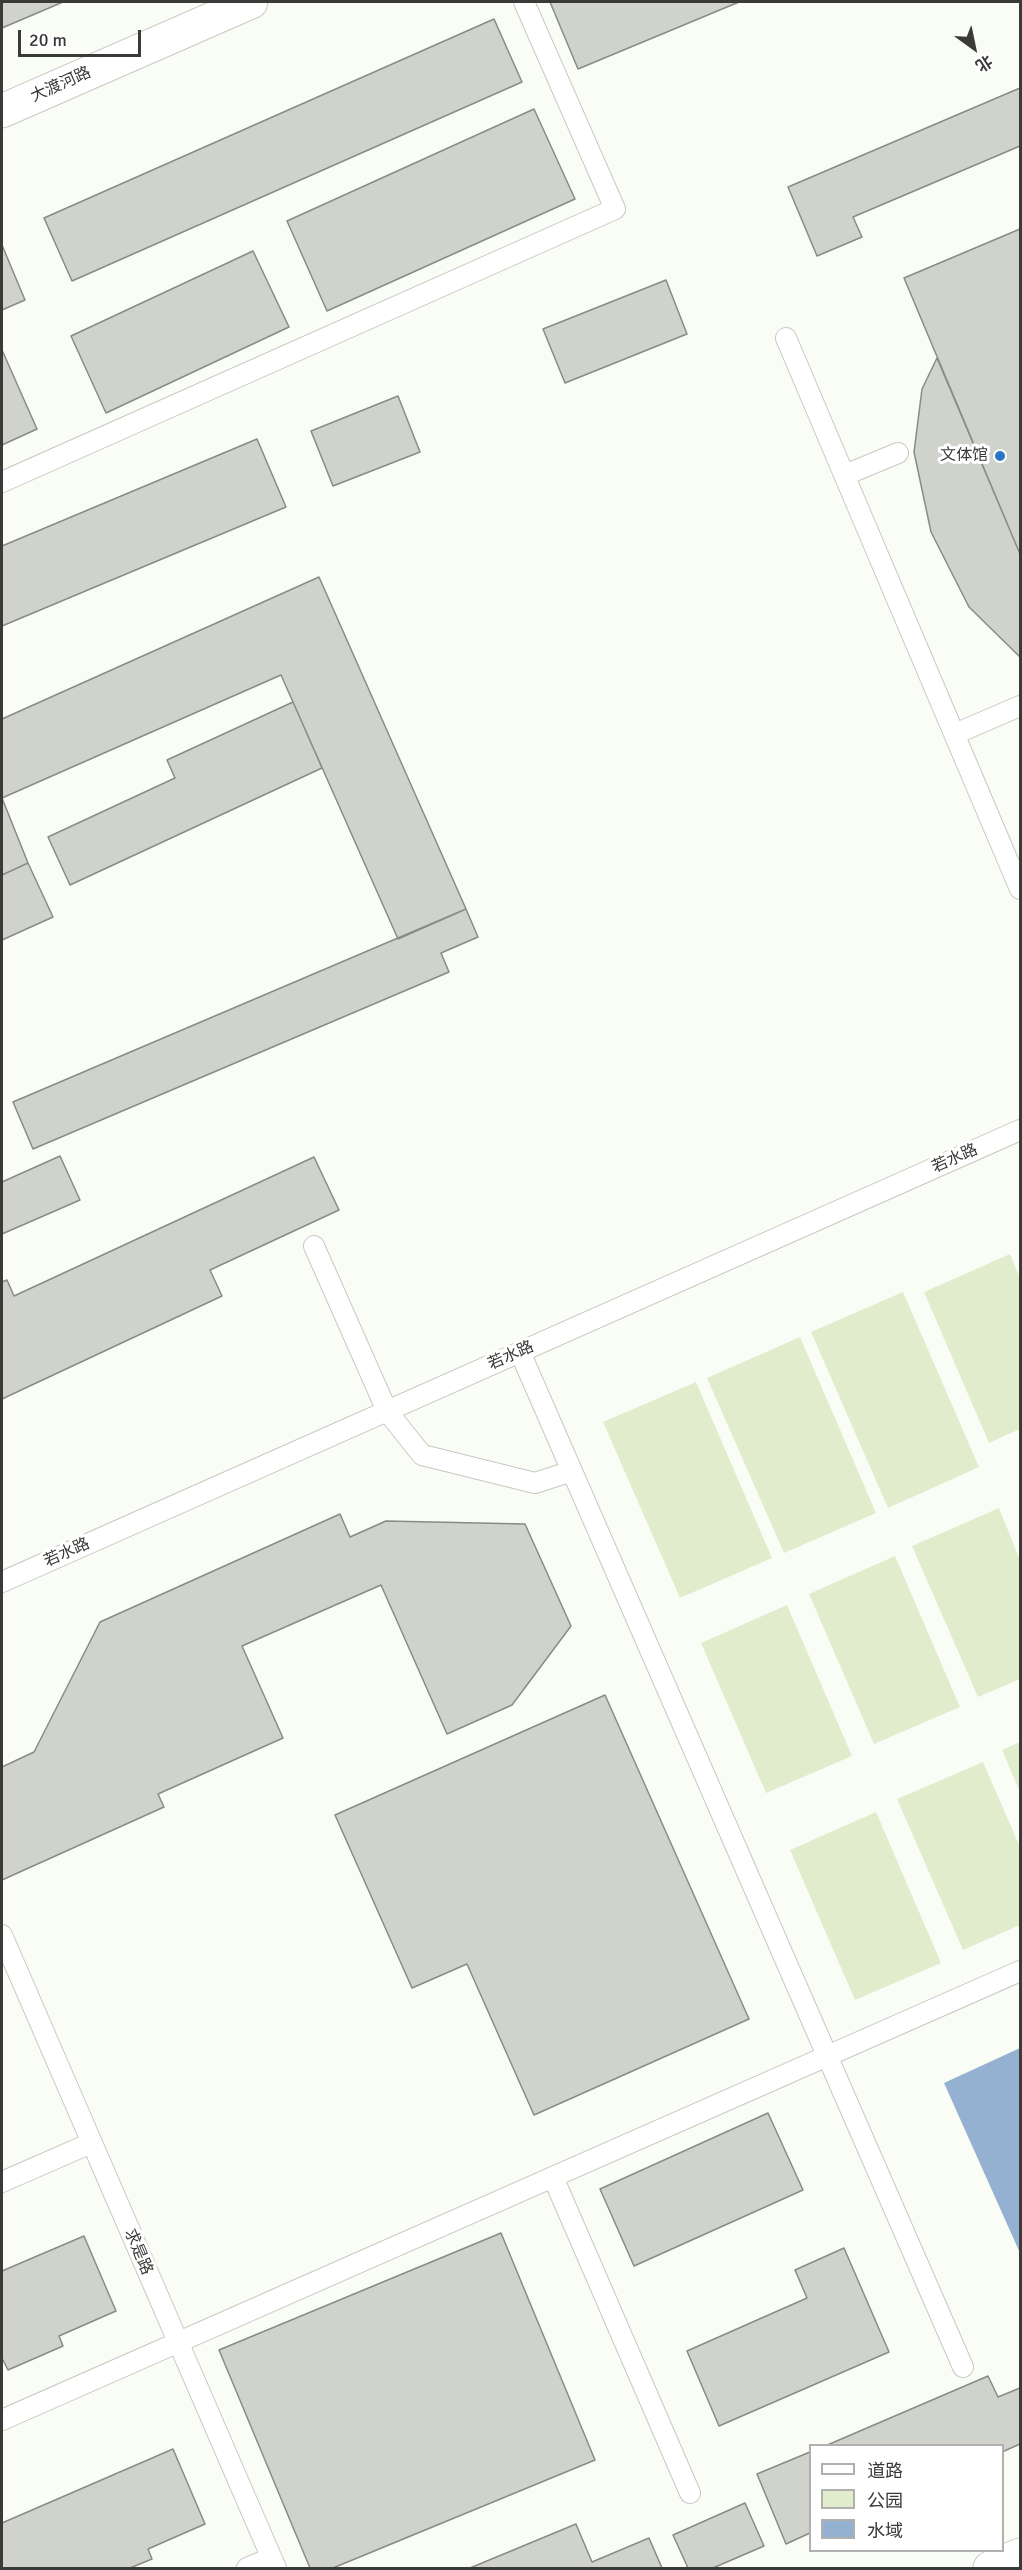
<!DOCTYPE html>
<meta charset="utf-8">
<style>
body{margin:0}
#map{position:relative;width:1022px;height:2570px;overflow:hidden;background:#fafdf6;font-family:Signika,"Noto Sans SC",sans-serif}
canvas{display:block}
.frame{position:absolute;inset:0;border:3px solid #3a3a38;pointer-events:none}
.legend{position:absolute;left:809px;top:2444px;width:195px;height:108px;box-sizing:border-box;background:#fff;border:2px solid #b0b0af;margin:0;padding:8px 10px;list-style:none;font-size:18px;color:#3a3a38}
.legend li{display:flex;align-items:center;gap:12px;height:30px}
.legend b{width:30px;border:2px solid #b0b0af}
.north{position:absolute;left:944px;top:18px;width:60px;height:60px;-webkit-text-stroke:4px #fff;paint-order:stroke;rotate:147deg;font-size:16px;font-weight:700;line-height:24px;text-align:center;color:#3a3a38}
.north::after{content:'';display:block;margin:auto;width:21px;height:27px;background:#3a3a38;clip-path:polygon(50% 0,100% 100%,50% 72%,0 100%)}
.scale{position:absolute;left:18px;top:30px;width:123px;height:27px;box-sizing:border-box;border:3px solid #3a3a38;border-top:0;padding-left:8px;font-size:18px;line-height:21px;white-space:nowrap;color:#3a3a38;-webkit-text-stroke:4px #fff;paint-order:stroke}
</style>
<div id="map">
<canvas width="1022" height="2570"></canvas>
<div class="frame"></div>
<ul class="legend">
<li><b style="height:8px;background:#fff"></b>道路</li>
<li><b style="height:16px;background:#e1eccd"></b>公园</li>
<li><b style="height:16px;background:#94b1d2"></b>水域</li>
</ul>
<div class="north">北</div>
<div class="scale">20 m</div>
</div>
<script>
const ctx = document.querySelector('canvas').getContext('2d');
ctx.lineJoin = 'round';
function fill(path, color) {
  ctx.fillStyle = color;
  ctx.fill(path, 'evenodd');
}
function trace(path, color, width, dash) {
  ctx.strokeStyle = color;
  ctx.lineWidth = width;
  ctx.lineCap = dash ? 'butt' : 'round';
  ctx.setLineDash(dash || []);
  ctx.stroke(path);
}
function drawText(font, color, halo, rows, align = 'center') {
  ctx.font = font + ' Signika,"Noto Sans SC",sans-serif';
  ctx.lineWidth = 6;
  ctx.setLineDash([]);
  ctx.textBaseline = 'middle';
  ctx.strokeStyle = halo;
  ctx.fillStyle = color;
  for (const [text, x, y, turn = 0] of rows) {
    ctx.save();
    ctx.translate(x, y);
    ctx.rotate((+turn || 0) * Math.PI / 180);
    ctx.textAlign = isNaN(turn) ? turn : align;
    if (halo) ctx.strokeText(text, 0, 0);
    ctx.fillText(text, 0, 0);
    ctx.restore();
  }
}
fill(new Path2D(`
 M1010,1254L1020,1278V1429L989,1443L924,1292Z
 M903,1292L979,1467L888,1508L811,1332Z
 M800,1337L876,1513L784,1553L707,1378Z
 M696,1382L772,1558L680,1598L603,1422Z
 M999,1508L1020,1560V1679L978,1697L912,1546Z
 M895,1556L960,1707L874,1744L809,1594Z
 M787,1605L852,1756L766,1793L701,1643Z
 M1020,1742V1792L1002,1750Z
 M983,1762L1020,1847V1925L963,1950L897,1799Z
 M876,1812L941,1963L855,2000L790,1850Z`), '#e1eccd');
fill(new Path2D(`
 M1020,2048V2253L944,2083Z`), '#94b1d2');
const building = new Path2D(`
 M2,2H63L2,28Z
 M550,2H739L578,69Z
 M494,19L522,82L72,281L44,218Z
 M1020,88V146L853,217L862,237L817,256L788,187Z
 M534,109L575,199L327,311L287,221Z
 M1020,229V554L904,278Z
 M2,245L25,300L2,310Z
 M253,251L289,327L106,413L71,336Z
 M666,280L687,334L565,383L543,329Z
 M2,350L37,429L2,445Z
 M937,358L1020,554V657L969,607L931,532L914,452L922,389Z
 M398,396L420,452L333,486L311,431Z
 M257,439L286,507L2,626V546Z
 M319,577L466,909L398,939L281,675L2,798V719Z
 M293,702L322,768L70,885L48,837L175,778L167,760Z
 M2,798L28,863L2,875Z
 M28,863L53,917L2,940V875Z
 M466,909L478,937L441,953L449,972L33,1149L13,1102Z
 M60,1156L80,1200L2,1234V1182Z
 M314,1157L339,1210L210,1270L222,1296L2,1399V1282L7,1280L14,1296Z
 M340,1514L350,1537L386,1521L525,1524L571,1626L512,1705L447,1734L381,1585L242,1646L283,1738L158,1794L164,1807L2,1880V1767L34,1752L100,1622Z
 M605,1695L749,2019L534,2115L467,1964L412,1988L335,1815Z
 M768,2113L803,2190L634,2266L600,2189Z
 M501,2233L595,2460L333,2568H310L219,2350Z
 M84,2236L116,2311L59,2336L63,2346L8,2370L3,2360H2V2271Z
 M844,2248L889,2352L719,2426L687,2351L807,2298L795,2270Z
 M988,2376L998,2397L1020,2388V2444L1002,2452V2446H825Z
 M173,2449L205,2524L148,2549L152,2559L130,2568H2V2523Z
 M810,2452V2533L786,2544L757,2474Z
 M745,2503L764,2546L713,2568H688L673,2535Z
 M576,2524L592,2562L649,2538L662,2568H470Z`);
fill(building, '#d0d2cc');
trace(building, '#898b85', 1.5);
const service = new Path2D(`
 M786,338L1020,889
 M845,475L898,453
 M2,482L615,209L524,2
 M955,734L1020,706
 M314,1246L387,1411L422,1455L535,1483L572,1471
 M520,1352L963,2367
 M2,1582L1020,1130
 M2,1935L276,2568
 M553,2177L690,2493
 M2,2182L91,2143
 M2,2420L1020,1971
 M247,2568L271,2558`);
const tertiary = new Path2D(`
 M2,111L251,2`);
const primary = new Path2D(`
 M990,2568L1020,2555`);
trace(service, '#c7c9c3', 22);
trace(tertiary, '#c7c9c3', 35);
trace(primary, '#c7c9c3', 35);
trace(service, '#fff', 20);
trace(tertiary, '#fff', 33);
trace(primary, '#fff', 33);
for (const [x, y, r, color] of [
 [1000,456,6,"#2976c6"]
]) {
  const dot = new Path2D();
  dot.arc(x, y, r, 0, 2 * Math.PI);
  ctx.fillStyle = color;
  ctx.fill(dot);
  trace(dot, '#fff', 2);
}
drawText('16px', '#3a3a38', '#fff', [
 ["大渡河路",61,85,-24],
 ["若水路",955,1159,-24],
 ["若水路",511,1356,-24],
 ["若水路",67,1553,-24],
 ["求是路",138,2252,67]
]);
drawText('16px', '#3a3a38', '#fff', [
 ["文体馆",988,456]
], 'right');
</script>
